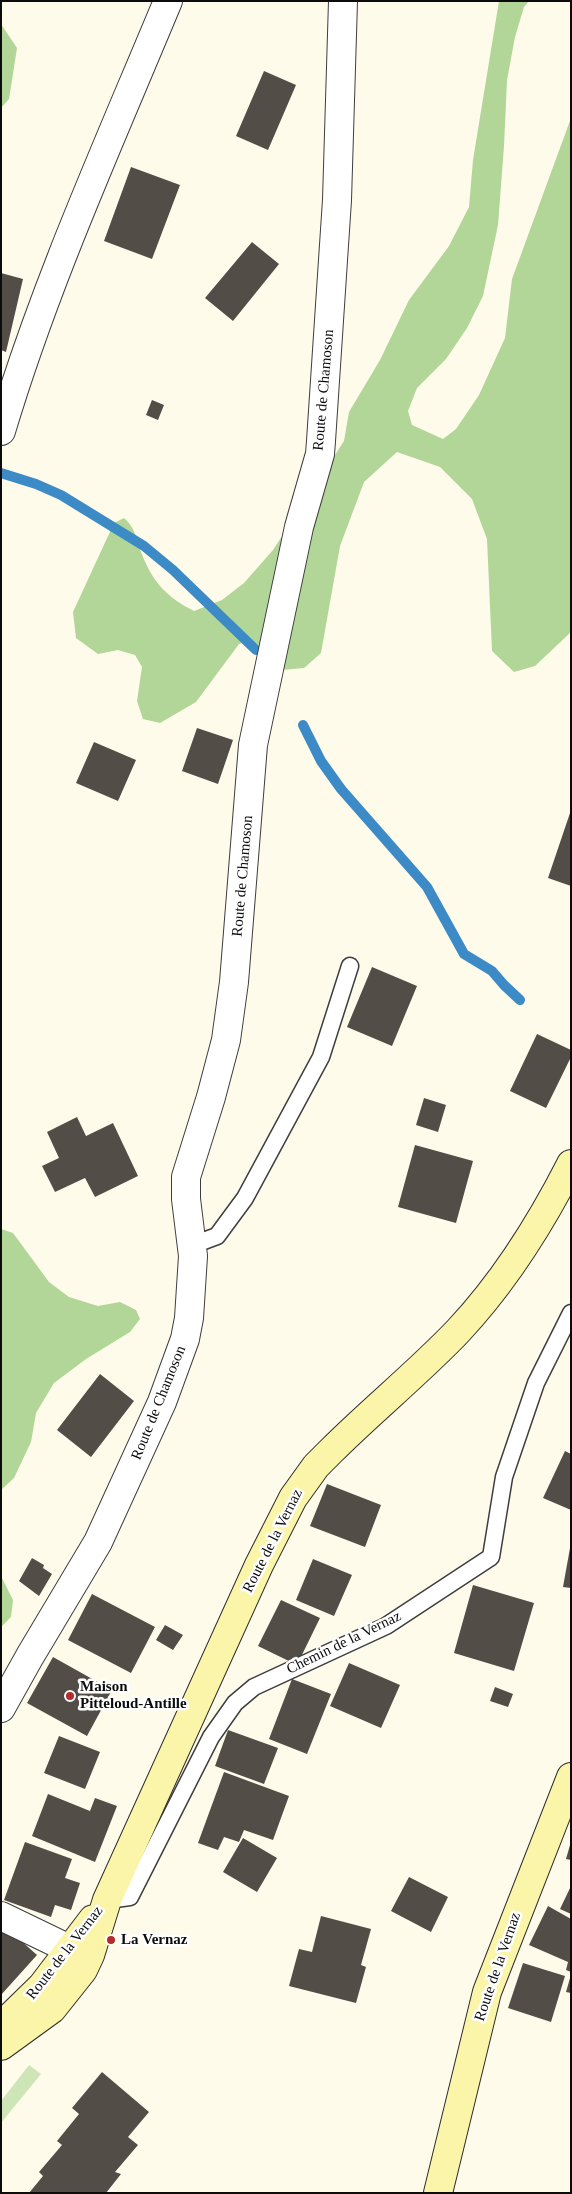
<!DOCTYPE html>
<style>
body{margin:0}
#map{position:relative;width:572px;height:2194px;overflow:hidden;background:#fefbeb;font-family:Georgia,serif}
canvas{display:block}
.frame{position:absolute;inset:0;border:2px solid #0b0b0b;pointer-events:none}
</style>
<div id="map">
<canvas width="572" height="2194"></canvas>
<div class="frame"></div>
</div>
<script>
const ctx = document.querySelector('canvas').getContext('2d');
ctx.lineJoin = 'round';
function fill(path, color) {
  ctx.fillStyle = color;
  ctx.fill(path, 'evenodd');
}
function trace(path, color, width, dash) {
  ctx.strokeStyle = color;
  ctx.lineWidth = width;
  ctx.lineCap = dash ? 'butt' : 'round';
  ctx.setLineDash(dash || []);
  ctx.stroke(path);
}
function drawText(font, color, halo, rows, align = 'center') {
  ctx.font = font + ' Georgia,serif';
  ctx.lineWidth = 5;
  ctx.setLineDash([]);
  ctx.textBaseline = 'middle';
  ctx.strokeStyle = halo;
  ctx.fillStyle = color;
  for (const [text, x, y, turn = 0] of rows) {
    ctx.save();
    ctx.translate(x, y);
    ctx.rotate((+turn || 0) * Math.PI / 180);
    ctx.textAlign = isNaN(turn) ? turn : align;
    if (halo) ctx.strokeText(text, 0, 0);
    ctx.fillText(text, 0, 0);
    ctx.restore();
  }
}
fill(new Path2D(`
 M29,2065L41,2074L1,2123V2101Z`), '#cee6b7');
fill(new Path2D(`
 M499,1H529L524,7L515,37L507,80L504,146L498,225L483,296L467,328L446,359L417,388L408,411L412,425L443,439L456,429L479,395L505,338L512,279L571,118V632L535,666L514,672L492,651L487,539L472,499L440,467L397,452L364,482L340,546L321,653L304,668L282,670C269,655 260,637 239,644L196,702L160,723L143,719L137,701L142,667L135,655L118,650L98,654L76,638L73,612L114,523L124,518C136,529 136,538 141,552C152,581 166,597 194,611L222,600L244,583L273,550L344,441L349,412L380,360L409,300L449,246L469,207L473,160Z
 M1,24L17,48L9,99L1,108Z
 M1,1229L13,1233L49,1282L69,1297L98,1306L120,1302L136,1310L140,1319L130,1332L86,1359L54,1383L36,1413L31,1442L14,1478L1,1490Z
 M1,1576L13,1600L11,1617L1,1627Z`), '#b1d697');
trace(new Path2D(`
 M1,473L36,484L61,495L144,546L173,570L256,650
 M303,725L321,761L341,789L427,887L464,954L492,971L504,985L520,1000`), '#3c8bc6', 10);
fill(new Path2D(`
 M264,71L296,85L268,150L236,136Z
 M131,167L180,185L152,259L104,241Z
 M252,242L279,264L233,321L205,298Z
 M1,273L23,279L6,352L1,350Z
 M152,400L164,405L158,420L146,415Z
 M197,728L233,740L218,784L182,771Z
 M94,742L136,760L118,801L76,783Z
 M570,813H571V886L548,878Z
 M372,967L417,986L392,1046L347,1027Z
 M537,1034L571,1050V1057L546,1108L510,1091Z
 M424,1098L446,1105L438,1132L416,1125Z
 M77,1117L86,1136L113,1123L138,1176L95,1197L85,1178L55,1192L42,1166L59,1158L47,1132Z
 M415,1145L473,1161L456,1223L398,1207Z
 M100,1374L134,1401L91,1457L57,1430Z
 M565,1451L571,1454V1510L543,1498Z
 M327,1484L381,1505L365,1547L310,1526Z
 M570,1548H571V1588L563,1587Z
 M32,1558L44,1565L43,1568L52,1574L39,1596L19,1581Z
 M313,1559L352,1575L334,1616L296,1600Z
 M473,1585L534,1603L514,1671L454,1653Z
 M92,1594L155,1627L131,1673L68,1640Z
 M281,1600L320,1618L297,1665L258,1646Z
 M165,1625L183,1635L173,1650L156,1640Z
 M53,1657L112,1690L87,1736L27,1703Z
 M349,1663L400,1685L381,1728L330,1706Z
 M292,1679L331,1694L307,1754L269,1739Z
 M495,1687L513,1694L508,1707L490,1701Z
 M228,1730L278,1748L264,1784L215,1766Z
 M59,1736L100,1752L85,1789L44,1773Z
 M224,1772L289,1796L273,1840L244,1830L239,1842L224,1837L218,1850L198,1843Z
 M48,1794L90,1811L95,1798L117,1806L95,1862L32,1836Z
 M243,1838L277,1858L257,1892L223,1872Z
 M25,1842L72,1859L65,1878L80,1883L71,1910L55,1905L51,1917L4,1900Z
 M570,1845H571V1860L566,1859Z
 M409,1877L448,1897L431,1932L391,1911Z
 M571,1886V1914L560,1909Z
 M548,1906L571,1919V1972L566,1970L568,1962L529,1945Z
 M321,1916L371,1929L361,1965L366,1967L356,2003L289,1986L299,1949L312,1952Z
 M1,1923L37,1955L1,1995Z
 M523,1963L565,1976L551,2022L508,2008Z
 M570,1978H571V1993L566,1992Z
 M102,2072L149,2112L128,2137L138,2145L115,2172L121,2174L106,2193H29L43,2176L39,2172L62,2145L57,2141L79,2114L72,2108Z`), '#534d48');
const lane = new Path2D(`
 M193,1245L217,1236L245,1198L321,1057L350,966
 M107,1900L130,1897L211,1737L235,1703L254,1687L386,1626L491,1557L504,1477L536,1383L571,1313`);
const street = new Path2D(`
 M1,431C45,284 109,143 168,1
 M1,1708L30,1656L98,1542L162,1402L185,1339L189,1318L193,1256L186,1199V1177L211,1097L226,1040L234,982L253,745L299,527L320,454L321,441L337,200L343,1
 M1,1916L88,1958`);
const secondary = new Path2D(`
 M1,2026L42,1986L93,1919
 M1,2046L52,2009L83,1970L90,1955L107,1900L259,1565L293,1498L316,1466L331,1451C372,1410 418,1373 458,1331C504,1282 541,1223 571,1164
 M438,2193L487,1992L571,1777`);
trace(lane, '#3e3e3e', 19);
trace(street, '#3e3e3e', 30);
trace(secondary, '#2d2d2d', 30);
trace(lane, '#fff', 16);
trace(street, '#fff', 28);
trace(secondary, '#fbf5a9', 28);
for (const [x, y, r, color] of [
 [70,1696,5,"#b42b2d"],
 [111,1940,5,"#b42b2d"]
]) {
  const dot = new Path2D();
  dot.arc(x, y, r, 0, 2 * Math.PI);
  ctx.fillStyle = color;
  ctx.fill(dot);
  trace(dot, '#fff', 2);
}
drawText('15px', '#0b0b0b', '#fff', [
 ["Route de Chamoson",324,390,-85],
 ["Route de Chamoson",243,876,-85],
 ["Route de Chamoson",159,1403,-68],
 ["Route de la Vernaz",273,1541,-63],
 ["Chemin de la Vernaz",344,1643,-26],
 ["Route de la Vernaz",65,1953,-52],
 ["Route de la Vernaz",498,1967,-71]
]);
drawText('bold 15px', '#0b0b0b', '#fff', [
 ["Maison",80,1687],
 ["Pitteloud-Antille",80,1704],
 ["La Vernaz",121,1940]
], 'left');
</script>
